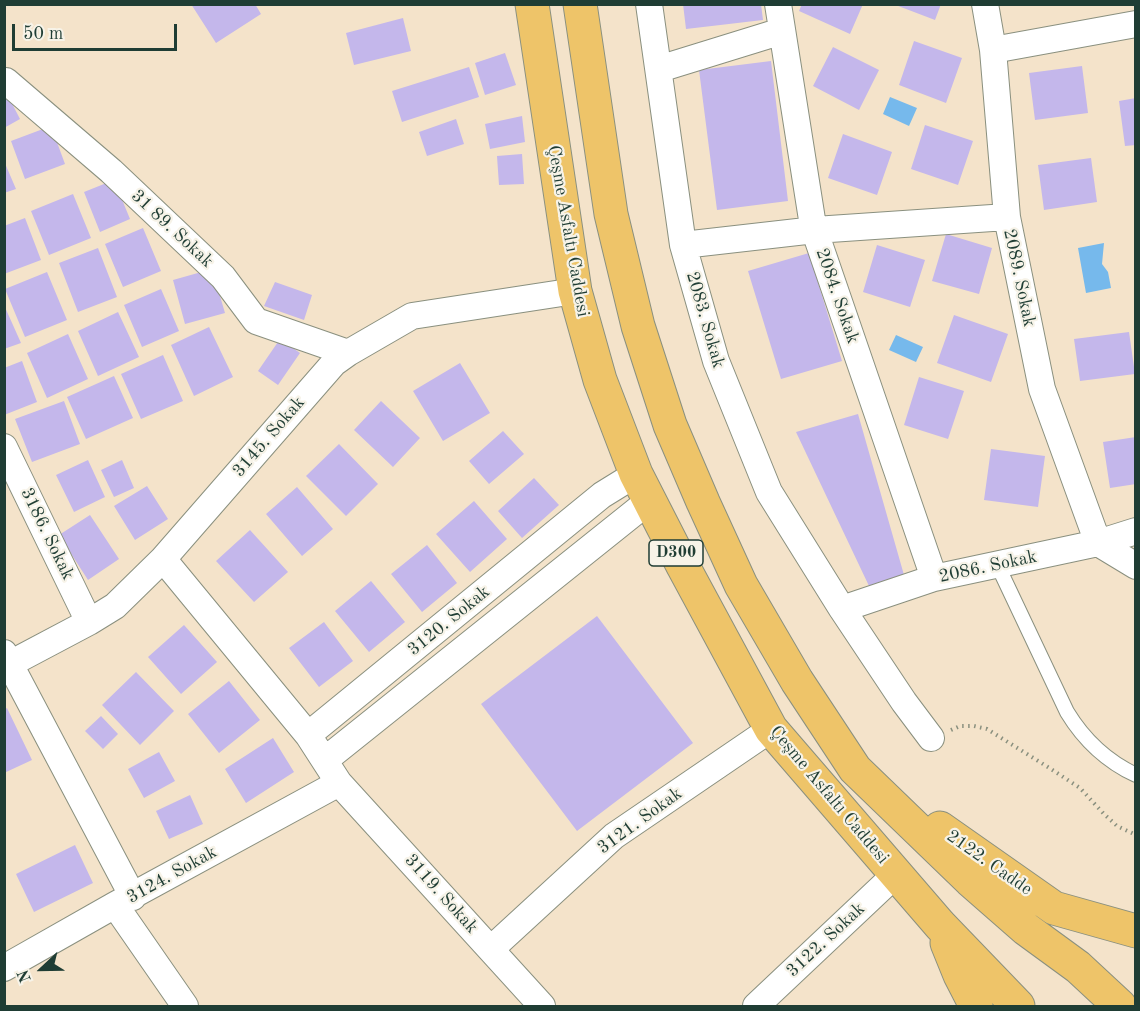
<!DOCTYPE html>
<meta charset="utf-8">
<style>
body{margin:0}
#map{position:relative;width:1140px;height:1011px;overflow:hidden;background:#f4e3ca;font-family:"Old Standard TT",serif}
canvas{display:block}
.frame{position:absolute;inset:0;border:6px solid #1f3d34;pointer-events:none}
.north{position:absolute;left:12px;top:939px;width:60px;height:60px;-webkit-text-stroke:4px #f7f3e8;paint-order:stroke;rotate:248deg;font-size:16px;font-weight:700;line-height:24px;text-align:center;color:#1f3d34}
.north::after{content:'';display:block;margin:auto;width:21px;height:27px;background:#1f3d34;clip-path:polygon(50% 0,100% 100%,50% 72%,0 100%)}
.scale{position:absolute;left:12px;top:24px;width:165px;height:27px;box-sizing:border-box;border:3px solid #1f3d34;border-top:0;padding-left:8px;font-size:18px;line-height:21px;white-space:nowrap;color:#1f3d34;-webkit-text-stroke:4px #f7f3e8;paint-order:stroke}
</style>
<div id="map">
<canvas width="1140" height="1011"></canvas>
<div class="frame"></div>
<div class="north">N</div>
<div class="scale">50 m</div>
</div>
<script>
const ctx = document.querySelector('canvas').getContext('2d');
ctx.lineJoin = 'round';
function fill(path, color) {
  ctx.fillStyle = color;
  ctx.fill(path, 'evenodd');
}
function trace(path, color, width, dash) {
  ctx.strokeStyle = color;
  ctx.lineWidth = width;
  ctx.lineCap = dash ? 'butt' : 'round';
  ctx.setLineDash(dash || []);
  ctx.stroke(path);
}
function drawText(font, color, halo, rows, align = 'center') {
  ctx.font = font + ' "Old Standard TT",serif';
  ctx.lineWidth = 4.5;
  ctx.setLineDash([]);
  ctx.textBaseline = 'middle';
  ctx.strokeStyle = halo;
  ctx.fillStyle = color;
  for (const [text, x, y, turn = 0] of rows) {
    ctx.save();
    ctx.translate(x, y);
    ctx.rotate((+turn || 0) * Math.PI / 180);
    ctx.textAlign = isNaN(turn) ? turn : align;
    if (halo) ctx.strokeText(text, 0, 0);
    ctx.fillText(text, 0, 0);
    ctx.restore();
  }
}
fill(new Path2D(`
 M890,97L917,108L909,126L883,114Z
 M1104,243L1102,264L1108,272L1111,288L1086,293L1078,248Z
 M896,335L923,347L916,362L889,350Z`), '#76b9ec');
fill(new Path2D(`
 M191,4H255L261,14L216,43Z
 M683,4H761L763,20L686,29Z
 M802,4H863L850,34L799,11Z
 M893,4H941L935,20Z
 M403,18L411,51L354,65L346,33Z
 M914,41L962,58L946,103L899,85Z
 M833,47L879,70L859,110L813,86Z
 M505,53L516,85L485,95L475,63Z
 M771,61L788,201L717,210L699,70Z
 M1082,66L1088,113L1035,120L1029,73Z
 M469,67L479,97L402,122L392,91Z
 M4,88L20,119L4,128Z
 M1136,98V145L1125,146L1119,101Z
 M522,116L525,142L490,149L485,124Z
 M456,119L464,144L427,156L419,132Z
 M925,125L973,141L958,185L911,169Z
 M51,126L65,164L25,179L11,141Z
 M843,134L892,152L877,195L828,178Z
 M522,154L524,184L499,185L497,156Z
 M1091,158L1097,202L1044,210L1038,165Z
 M4,161L16,189L4,193Z
 M114,180L130,219L100,232L84,192Z
 M73,194L91,238L49,255L31,211Z
 M25,218L41,260L4,274V226Z
 M143,228L161,271L123,287L105,244Z
 M946,234L992,248L979,294L932,281Z
 M877,245L925,260L910,307L863,292Z
 M98,248L117,297L78,312L59,263Z
 M809,253L842,361L781,379L748,271Z
 M212,269L225,313L185,324L173,280Z
 M47,272L67,320L25,337L5,289Z
 M275,282L312,295L304,320L264,306Z
 M161,289L179,331L142,347L124,305Z
 M4,305L21,343L4,349Z
 M118,312L139,357L98,376L78,331Z
 M954,315L1008,334L991,382L937,363Z
 M209,327L233,377L194,396L171,345Z
 M1129,332L1135,374L1080,381L1074,339Z
 M68,334L88,379L47,398L27,353Z
 M280,339L300,353L278,385L258,371Z
 M163,355L183,401L141,419L121,374Z
 M22,361L37,402L4,415V368Z
 M460,363L490,413L443,441L413,391Z
 M114,376L133,418L86,439L67,397Z
 M919,377L964,391L948,439L904,425Z
 M64,401L80,444L32,462L15,419Z
 M381,401L420,438L393,467L354,430Z
 M858,414L904,575L869,586L796,432Z
 M503,431L524,454L489,484L469,461Z
 M1136,437V484L1110,488L1103,442Z
 M339,444L378,484L346,516L306,476Z
 M991,449L1045,456L1038,507L984,500Z
 M88,460L105,497L74,512L56,475Z
 M122,460L134,488L114,497L101,470Z
 M534,478L559,505L522,538L498,511Z
 M147,486L168,519L135,540L114,506Z
 M297,487L333,529L302,556L266,514Z
 M474,501L507,539L470,572L436,534Z
 M90,515L119,559L88,580L59,535Z
 M250,530L288,572L254,602L216,561Z
 M427,545L457,583L422,612L391,574Z
 M371,581L405,622L369,652L335,611Z
 M597,616L693,743L577,831L481,704Z
 M324,622L353,661L319,687L289,648Z
 M184,625L217,662L181,694L148,657Z
 M136,672L174,711L140,745L102,705Z
 M229,681L260,720L219,753L188,714Z
 M7,708L32,760L4,773V710Z
 M101,716L118,734L103,749L85,731Z
 M273,738L294,772L246,803L225,769Z
 M159,752L175,781L144,798L128,769Z
 M190,795L203,824L169,839L156,811Z
 M75,845L93,883L34,912L16,874Z`), '#c4b7eb');
const service = new Path2D(`
 M997,564L1067,712C1084,740 1106,761 1136,775`);
const minor = new Path2D(`
 M649,4L683,245L716,361L769,492L842,609L904,702L931,738
 M778,4L813,226L934,578
 M985,4L993,50L1007,217L1042,389L1098,543L1136,566
 M993,50L1136,24
 M659,69L782,31
 M6,81L111,171L223,277L256,321L348,353
 M683,245L815,230L1007,217
 M4,447L89,622
 M163,559L308,735
 M842,609L934,578L1098,543L1136,531
 M4,653L133,897
 M4,667L89,622L115,606L163,559L334,363L348,353L412,316L575,291
 M325,760L650,500
 M115,905L185,1006
 M491,949L614,836L771,729
 M4,968L115,905L339,783
 M542,1006L339,783L308,735L602,495L636,474
 M756,1006L896,874`);
const trunk = new Path2D(`
 M532,4L575,291L600,380L636,474L683,566L771,729L940,925L1018,1006
 M580,4L611,214L638,326L670,425L703,502L741,585L797,681L855,769L970,880L1026,929L1078,967L1120,1006
 M940,828L1054,908L1136,931
 M947,943L960,975L976,1006`);
trace(service, '#8a907f', 16);
trace(minor, '#8a907f', 28);
trace(trunk, '#8a907f', 35);
trace(new Path2D(`
 M951,730L960,726H974L987,729L1051,769L1080,788L1104,814L1117,826L1136,835`), '#8a907f', 4, [1.5, 4.5]);
trace(service, '#fff', 14);
trace(minor, '#fff', 26);
trace(trunk, '#eec469', 33);
for (const [x, y, w] of [
 [676,553,54]
]) {
  const box = new Path2D();
  box.roundRect(x - w / 2, y - 13, w, 26, 4.5);
  ctx.fillStyle = '#f7f3e8';
  ctx.fill(box);
  trace(box, '#1f3d34', 1.5);
}
drawText('bold 16px', '#1f3d34', null, [
 ["D300",676,553]
]);
drawText('18px', '#1f3d34', '#f7f3e8', [
 ["31 89. Sokak",172,229,43],
 ["Çeşme Asfaltı Caddesi",568,231,80],
 ["2089. Sokak",1019,278,78],
 ["2084. Sokak",837,296,71],
 ["2083. Sokak",705,320,74],
 ["3145. Sokak",269,437,-49],
 ["3186. Sokak",47,534,64],
 ["2086. Sokak",988,567,-12],
 ["3120. Sokak",449,621,-39],
 ["Çeşme Asfaltı Caddesi",829,795,50],
 ["3121. Sokak",640,821,-36],
 ["2122. Cadde",989,863,35],
 ["3124. Sokak",172,875,-29],
 ["3119. Sokak",441,894,48],
 ["3122. Sokak",826,940,-43]
]);
</script>
